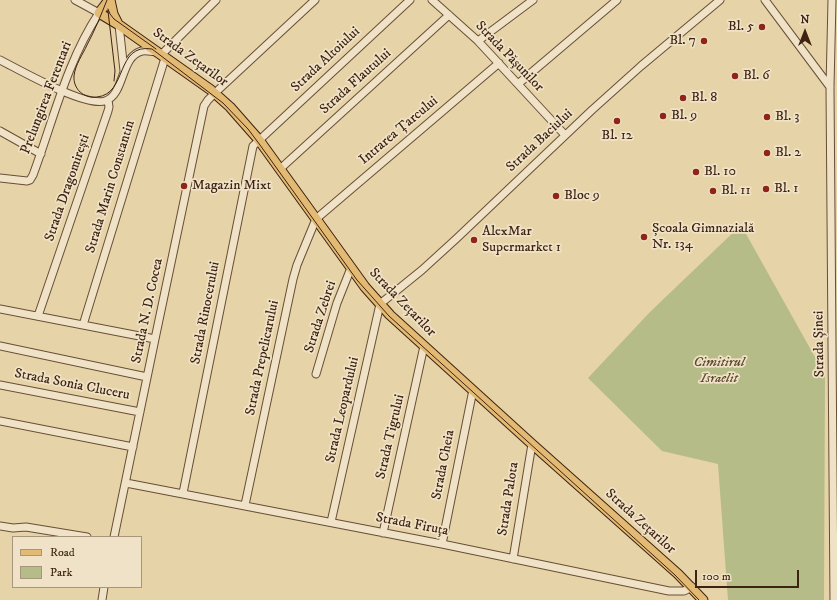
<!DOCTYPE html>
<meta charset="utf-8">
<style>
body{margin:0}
#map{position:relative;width:837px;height:600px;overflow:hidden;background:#e6d3a7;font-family:"IM FELL DW Pica",serif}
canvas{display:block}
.legend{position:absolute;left:12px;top:536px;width:130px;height:52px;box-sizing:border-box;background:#efe2c6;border:1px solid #a8957e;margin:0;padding:5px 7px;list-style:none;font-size:12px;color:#3e2212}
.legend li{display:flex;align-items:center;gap:8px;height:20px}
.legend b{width:20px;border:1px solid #a8957e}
.north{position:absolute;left:785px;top:12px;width:40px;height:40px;-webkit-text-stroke:3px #efe2c6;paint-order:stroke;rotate:0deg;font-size:11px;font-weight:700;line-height:16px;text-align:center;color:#3e2212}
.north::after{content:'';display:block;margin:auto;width:14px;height:18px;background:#3e2212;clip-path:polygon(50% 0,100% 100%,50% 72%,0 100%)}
.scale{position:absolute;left:695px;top:570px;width:104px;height:18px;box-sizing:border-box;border:2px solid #3e2212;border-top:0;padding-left:5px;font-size:12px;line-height:14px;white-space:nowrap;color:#3e2212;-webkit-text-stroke:3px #efe2c6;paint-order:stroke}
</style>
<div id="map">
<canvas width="837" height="600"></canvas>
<ul class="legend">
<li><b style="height:5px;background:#e3ba74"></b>Road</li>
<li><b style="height:11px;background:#b5bc87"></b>Park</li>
</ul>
<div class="north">N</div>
<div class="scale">100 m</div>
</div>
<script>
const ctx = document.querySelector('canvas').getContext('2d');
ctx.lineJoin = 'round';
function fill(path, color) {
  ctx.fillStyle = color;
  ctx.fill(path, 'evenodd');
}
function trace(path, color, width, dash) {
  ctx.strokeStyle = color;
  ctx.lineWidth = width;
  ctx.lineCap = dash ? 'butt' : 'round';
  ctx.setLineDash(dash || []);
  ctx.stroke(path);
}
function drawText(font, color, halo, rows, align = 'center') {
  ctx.font = font + ' "IM FELL DW Pica",serif';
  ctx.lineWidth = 3.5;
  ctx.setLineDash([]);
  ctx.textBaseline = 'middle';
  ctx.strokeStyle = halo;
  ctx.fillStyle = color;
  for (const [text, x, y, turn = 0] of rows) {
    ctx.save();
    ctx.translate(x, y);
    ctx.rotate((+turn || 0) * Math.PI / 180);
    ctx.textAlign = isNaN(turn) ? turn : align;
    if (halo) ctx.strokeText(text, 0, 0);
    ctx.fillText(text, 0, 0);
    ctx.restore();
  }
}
fill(new Path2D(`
 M741,225L825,375L824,600H728L718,464L662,451L588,378L650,312Z`), '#b5bc87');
const minor = new Path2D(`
 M432,0L478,41L565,135
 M765,0L830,87
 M832,0L830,87L834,600
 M119,25L124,71
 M478,41L533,0
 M161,55L216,0
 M0,60C20,70 84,107 105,101C125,95 120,56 142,51C147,50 152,52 157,52
 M518,84L617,0
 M0,131L41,154
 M280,169L449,15
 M0,178L27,181L30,180L33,175C53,121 67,61 99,13L75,0
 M0,309L155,339
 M38,316L108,111L109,107L108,100
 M83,325L165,58
 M0,346L147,377
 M316,374L337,303L351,268
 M0,385L140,412
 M0,421L133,447
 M126,483L442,544L669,591H684L692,587
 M183,493L253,146L410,0
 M245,505L293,279L297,265L316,219L499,63
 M331,522L380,304L422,270L456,239L592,110L641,66L720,0
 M0,526L13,528L26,527L87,537
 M383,533L424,346
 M114,537L155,339L204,106L208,100L216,92L315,0
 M442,544L473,390
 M513,559L532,444
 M102,600L104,587`);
const major = new Path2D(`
 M109,0L99,13L119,25L211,90L230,107L259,140L365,287L390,315L532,444L678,574L703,600
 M110,0L113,14L118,24`);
trace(minor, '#684e37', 9);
trace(major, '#3e2212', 11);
trace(minor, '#efe2c6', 7);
trace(major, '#e3ba74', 9);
trace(new Path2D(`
 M107,0C101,15 95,30 87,45C83,54 75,65 74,76C73,89 84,99 97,97C128,94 115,43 152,49L223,103L248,129L260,145L357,280L389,316L675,575L699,600
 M108,9L110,14L114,19L156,49
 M108,11L115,71L114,81`), '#3e2212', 1);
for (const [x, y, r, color] of [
 [762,27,4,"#8f2418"],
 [704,41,4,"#8f2418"],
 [735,76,4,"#8f2418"],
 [683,98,4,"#8f2418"],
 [663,116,4,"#8f2418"],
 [767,117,4,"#8f2418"],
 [617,121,4,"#8f2418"],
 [767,153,4,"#8f2418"],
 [696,172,4,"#8f2418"],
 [184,186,4,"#8f2418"],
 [766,189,4,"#8f2418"],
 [713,191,4,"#8f2418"],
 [556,196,4,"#8f2418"],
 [644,237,4,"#8f2418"],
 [474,240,4,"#8f2418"]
]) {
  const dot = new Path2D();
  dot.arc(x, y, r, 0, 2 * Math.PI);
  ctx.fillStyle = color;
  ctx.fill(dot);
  trace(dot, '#efe2c6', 1.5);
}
drawText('14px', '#3e2212', '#efe2c6', [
 ["Bl. 5",754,27,"right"],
 ["Bl. 7",696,41,"right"],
 ["Bl. 6",743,76],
 ["Bl. 8",691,98],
 ["Bl. 9",671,116],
 ["Bl. 3",775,117],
 ["Bl. 12",617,136,"center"],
 ["Bl. 2",775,153],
 ["Bl. 10",704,172],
 ["Magazin Mixt",192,186],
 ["Bl. 1",774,189],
 ["Bl. 11",721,191],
 ["Bloc 9",564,196],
 ["Școala Gimnazială",652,229],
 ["Nr. 134",652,245],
 ["AlexMar",482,232],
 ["Supermarket 1",482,248]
], 'left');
drawText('14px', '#3e2212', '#efe2c6', [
 ["Strada Pășunilor",509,57,46],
 ["Strada Zețarilor",190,58,36],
 ["Strada Altoiului",326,60,-43],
 ["Strada Flautului",356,82,-42],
 ["Prelungirea Ferentari",47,98,-69],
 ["Intrarea Țarcului",399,131,-40],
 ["Strada Baciului",540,141,-43],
 ["Strada Marin Constantin",111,187,-73],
 ["Strada Dragomirești",68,188,-71],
 ["Strada Zețarilor",402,303,46],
 ["Strada N. D. Cocea",148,311,-78],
 ["Strada Rinocerului",206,313,-79],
 ["Strada Zebrei",321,317,-72],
 ["Strada Șinei",820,344,-91],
 ["Strada Prepelicarului",263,358,-78],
 ["Strada Sonia Cluceru",72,385,11],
 ["Strada Leopardului",343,410,-77],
 ["Strada Tigrului",391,437,-77],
 ["Strada Cheia",444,465,-79],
 ["Strada Palota",509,499,-81],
 ["Strada Zețarilor",640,522,42],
 ["Strada Firuța",412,525,11]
]);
drawText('italic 14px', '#5c482f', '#efe2c6', [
 ["Cimitirul",719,363],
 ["Israelit",719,379]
]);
</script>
